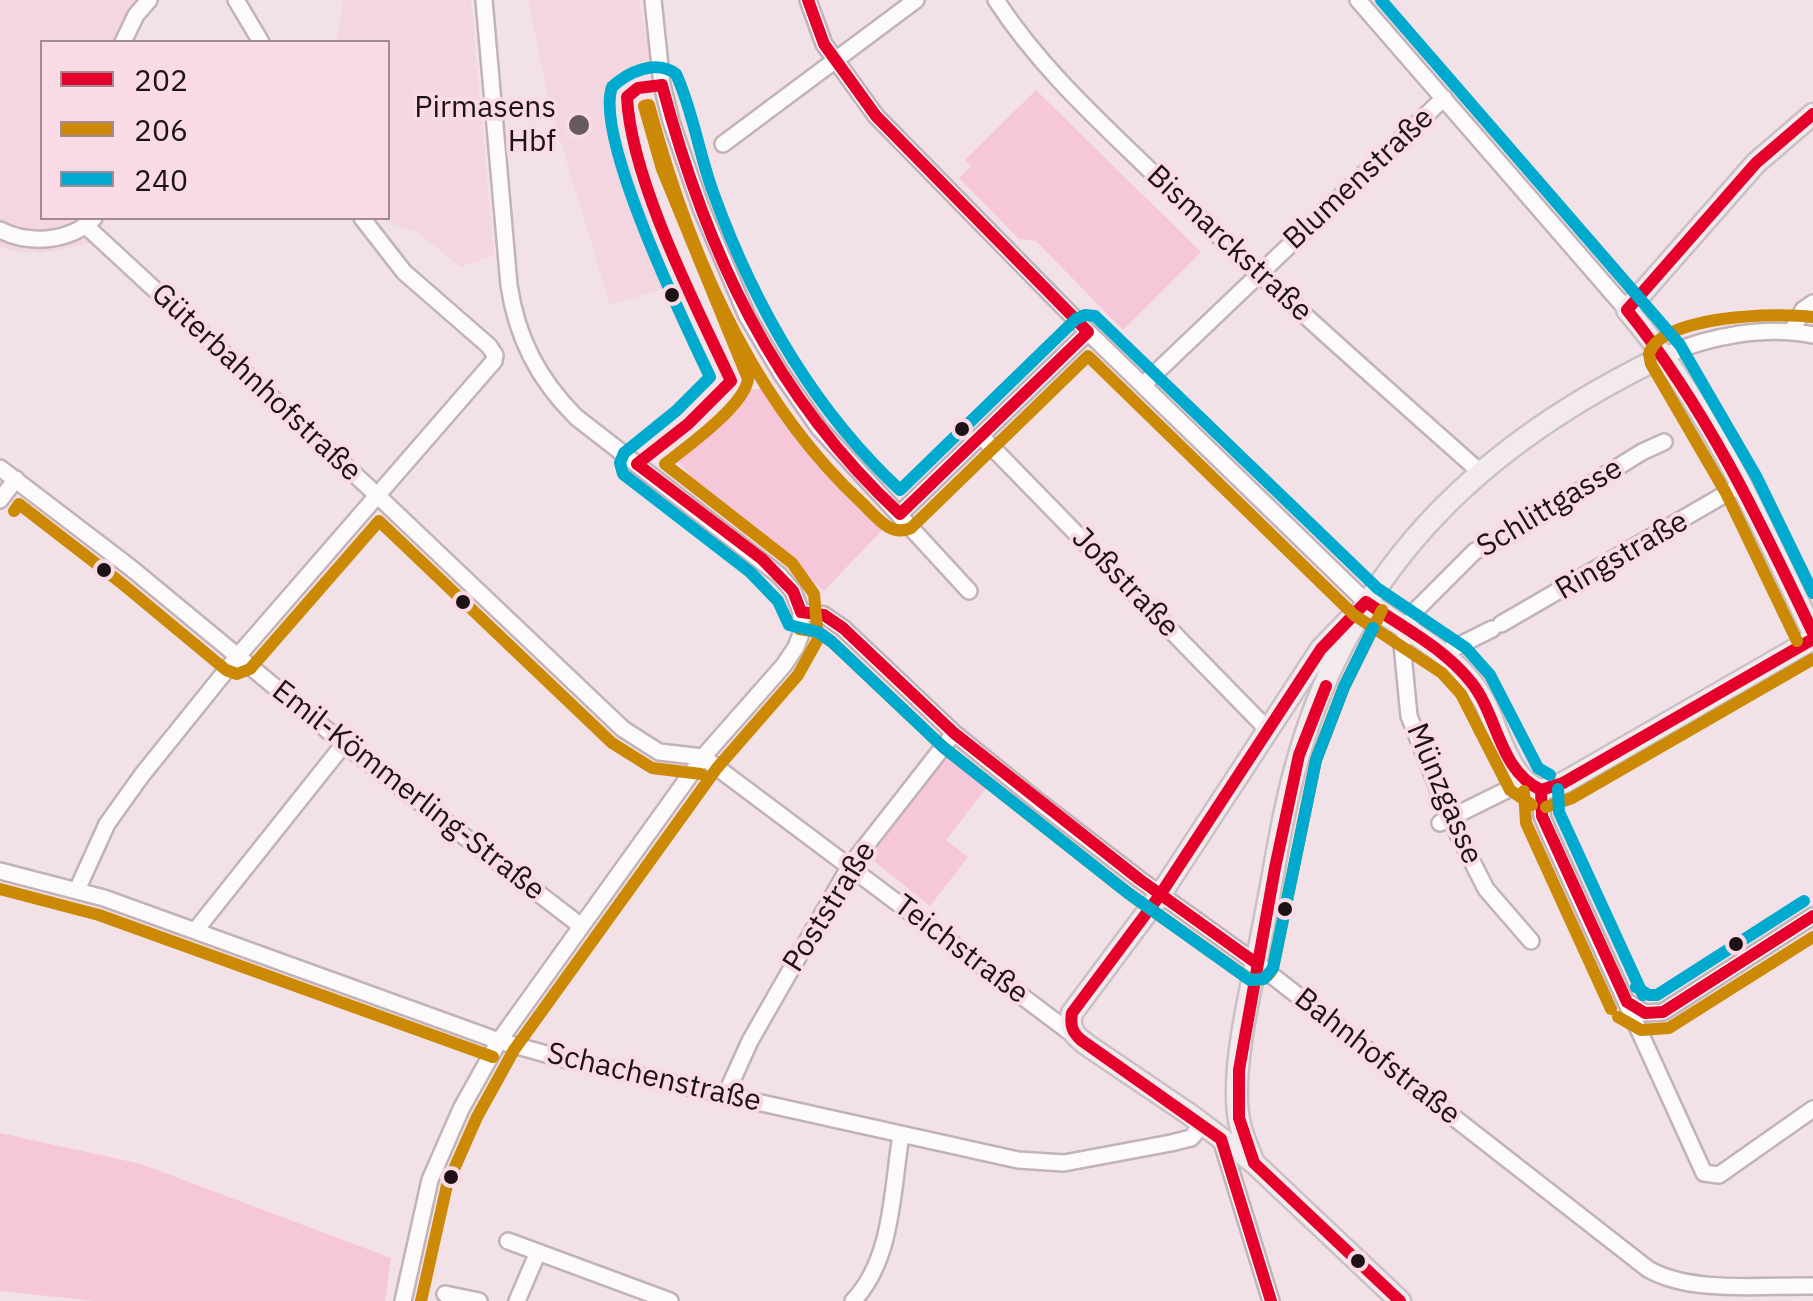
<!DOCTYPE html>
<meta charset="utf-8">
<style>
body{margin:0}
#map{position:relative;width:1813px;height:1301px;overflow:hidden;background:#f2e1e7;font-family:"IBM Plex Sans",sans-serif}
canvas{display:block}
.legend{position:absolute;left:40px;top:40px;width:350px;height:180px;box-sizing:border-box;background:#f9dae5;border:2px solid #a18a93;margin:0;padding:12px 18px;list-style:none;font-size:30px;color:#1d1317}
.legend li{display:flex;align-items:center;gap:20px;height:50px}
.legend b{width:50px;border:2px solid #a18a93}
</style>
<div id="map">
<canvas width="1813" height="1301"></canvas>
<ul class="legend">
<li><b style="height:12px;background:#e4002b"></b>202</li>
<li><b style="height:12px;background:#cb8905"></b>206</li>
<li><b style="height:12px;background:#00a9ce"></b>240</li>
</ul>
</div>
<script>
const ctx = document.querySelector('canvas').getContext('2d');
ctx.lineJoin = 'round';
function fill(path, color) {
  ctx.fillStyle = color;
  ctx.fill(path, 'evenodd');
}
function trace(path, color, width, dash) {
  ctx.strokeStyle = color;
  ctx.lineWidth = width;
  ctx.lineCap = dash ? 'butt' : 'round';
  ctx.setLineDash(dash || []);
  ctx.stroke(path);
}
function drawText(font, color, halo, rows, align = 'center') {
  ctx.font = font + ' "IBM Plex Sans",sans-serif';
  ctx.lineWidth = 8;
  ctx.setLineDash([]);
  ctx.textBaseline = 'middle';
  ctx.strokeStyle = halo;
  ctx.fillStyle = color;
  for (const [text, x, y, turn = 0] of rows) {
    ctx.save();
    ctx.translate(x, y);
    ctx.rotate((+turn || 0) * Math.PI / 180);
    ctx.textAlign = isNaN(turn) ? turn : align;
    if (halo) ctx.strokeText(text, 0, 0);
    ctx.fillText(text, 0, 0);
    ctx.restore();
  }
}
fill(new Path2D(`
 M0,0H151L144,11L133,42H42V218H107L92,243L43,253L12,251L0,246Z
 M343,0H471L494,255L461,267L419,233L385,221L388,42H336Z
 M528,0H639L652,66L618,89L610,104L671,286L610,305L550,106Z`), '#f3d6e0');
fill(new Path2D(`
 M1036,90L1201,252L1123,330L1036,241L1019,239L959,178L971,166L965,160Z
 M766,388L776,393L882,530L824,591L685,478L690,475L676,460L677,453L749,390Z
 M948,753L989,784L946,840L968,857L930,906L870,858Z
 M0,1133L141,1164L391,1258L385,1301H95L0,1291Z`), '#f5c7d8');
const minor = new Path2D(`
 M236,0L261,42
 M653,0L662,85L671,121L701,208L747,316L781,373L819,428L969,591
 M808,0L824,44L876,116L1088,332L1366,602
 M996,0C1042,71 1105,126 1165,185C1267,283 1373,377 1479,471
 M1358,0L1627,310
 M123,42L136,15L149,0
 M723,144L916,0
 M86,226L378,496L623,729L659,752L703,757
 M0,230C29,245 70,242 94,218
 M1792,331L1803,310L1813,303
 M1666,355C1709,336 1767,325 1813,335
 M1144,384L1444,98
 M982,437L1267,729
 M0,468L131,568L344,744L581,926
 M0,500L16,479
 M900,514L1088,332
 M801,612L824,615L843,628L954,733L1039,802L1139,879L1256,963L1648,1269C1691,1294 1764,1285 1813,1286
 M1501,624L1741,485
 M1444,653L1492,629
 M703,757L1075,1036
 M1541,790L1542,816L1549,833L1704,1173L1719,1175L1813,1109
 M1440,823L1525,781
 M0,871L104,898L499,1041L568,1060L1018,1160L1064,1163L1171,1143L1191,1138L1203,1124
 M77,890L107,824L142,775L237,657L494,361L495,355L489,346L404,272L362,218
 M195,931L344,744
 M1531,941L1486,889L1450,818L1409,716L1402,644L1416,610L1475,551L1510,534L1642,452L1664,442
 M1627,1002L1645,1013L1663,1012L1813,916
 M726,1094L750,1041L850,866L954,733
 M1221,1139L1271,1301
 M508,1241L670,1301
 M445,1294L479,1301
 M403,1301L430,1180L461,1109L499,1041L703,757L784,665L796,647L801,634V612L793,591L779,575L576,417C538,379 517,338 509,285L484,0
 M517,1301L538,1252
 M853,1301C893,1259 892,1190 901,1135`);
const major = new Path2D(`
 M1813,114L1756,163L1627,310C1709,405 1760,521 1813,633
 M1366,602C1408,632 1458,654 1484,701C1498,727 1509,782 1541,790L1563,783L1813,639
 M1351,618L1321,649L1160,895L1072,1013C1067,1030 1077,1038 1090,1047L1189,1114L1254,1163L1400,1301
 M1254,1163C1248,1149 1242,1135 1239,1120C1230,1069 1252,984 1262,933C1274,874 1282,812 1299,755C1356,560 1488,440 1666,355`);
trace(minor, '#c1b3b8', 20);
trace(major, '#c9c1c3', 25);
trace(minor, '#fdfafb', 15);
trace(major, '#f3eaee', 20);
trace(new Path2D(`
 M808,0L824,44L876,116L1088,332L900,514C773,396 706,251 662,85L638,88L627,97C631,180 695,304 731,381L688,424L637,464L762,559L793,591L801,612L824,615L843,628L954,733L1139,879L1256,963
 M1627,310C1706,408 1759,519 1813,633
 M1627,310L1756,163L1813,114
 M1366,602C1402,627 1443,647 1471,682C1498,715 1499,771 1541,790
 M1326,686L1299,755L1275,868L1239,1070V1118L1254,1163L1400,1301
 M1541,790L1563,783L1813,639
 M1541,790L1542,816L1627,1002
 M1627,1002L1645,1013L1663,1012L1813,916
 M1271,1301L1221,1139L1081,1040C1072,1032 1070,1025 1072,1013L1160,895L1321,649L1366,602`), '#e4002b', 12);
trace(new Path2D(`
 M14,511L19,504L120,582L226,670L237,674L250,669L379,521L612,743L652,768L701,774
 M799,629L818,632L832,642L943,747L1128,893L1246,977C1257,983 1267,980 1273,968L1316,760L1344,687L1382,610
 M1797,641L1726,493L1651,364L1649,354C1661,315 1779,312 1813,317
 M1524,791L1526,823L1611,1009
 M1546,807L1572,798L1813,659
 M0,889L99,915L493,1057
 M1618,1017L1641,1030L1669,1028L1813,937
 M421,1301L447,1185L477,1117L514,1050L717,768L798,675L818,639L814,594L792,563L665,464C687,447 745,405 748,379L662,169L644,106L649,105C687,247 751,400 861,502C875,515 890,538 911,528L1088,356L1354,615L1442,673L1461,694L1510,790L1532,805`), '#cb8905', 12);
trace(new Path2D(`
 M1381,0L1680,345L1756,476L1813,593
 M1373,628L1344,687L1316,760L1273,968L1264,979L1250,980L1128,893L943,747L832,642L818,632L789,625L778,601L750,572L623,474L620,463L624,453L676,411L710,377C685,324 594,138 612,87C628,72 656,59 676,74C693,111 699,154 713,192C753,303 813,409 900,490L1076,319L1085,315L1095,316L1377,588L1466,648L1490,675L1538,768L1550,775
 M1558,789L1559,812L1643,995
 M1636,987L1649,995H1657L1804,901`), '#00a9ce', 12);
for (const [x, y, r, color] of [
 [579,125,12,"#685b60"],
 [672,295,9,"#1d1317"],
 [962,429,9,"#1d1317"],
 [104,570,9,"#1d1317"],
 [463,602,9,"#1d1317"],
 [1285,909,9,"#1d1317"],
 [1736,944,9,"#1d1317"],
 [451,1177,9,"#1d1317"],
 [1358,1261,9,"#1d1317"]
]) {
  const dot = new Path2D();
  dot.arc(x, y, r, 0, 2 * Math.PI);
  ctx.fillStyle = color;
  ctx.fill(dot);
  trace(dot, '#f9dae5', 4);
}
drawText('30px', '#1d1317', '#f9dae5', [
 ["Pirmasens",556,108],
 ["Hbf",556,142]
], 'right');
drawText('30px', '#1d1317', '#f9dae5', [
 ["Blumenstraße",1359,179,-43],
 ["Bismarckstraße",1229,244,43],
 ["Güterbahnhofstraße",256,383,43],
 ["Schlittgasse",1550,508,-31],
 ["Ringstraße",1622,556,-30],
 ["Joßstraße",1125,583,46],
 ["Emil-Kömmerling-Straße",408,791,38],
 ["Münzgasse",1444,794,67],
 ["Poststraße",830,907,-58],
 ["Teichstraße",961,950,37],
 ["Bahnhofstraße",1377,1057,38],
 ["Schachenstraße",654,1078,13]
]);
</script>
